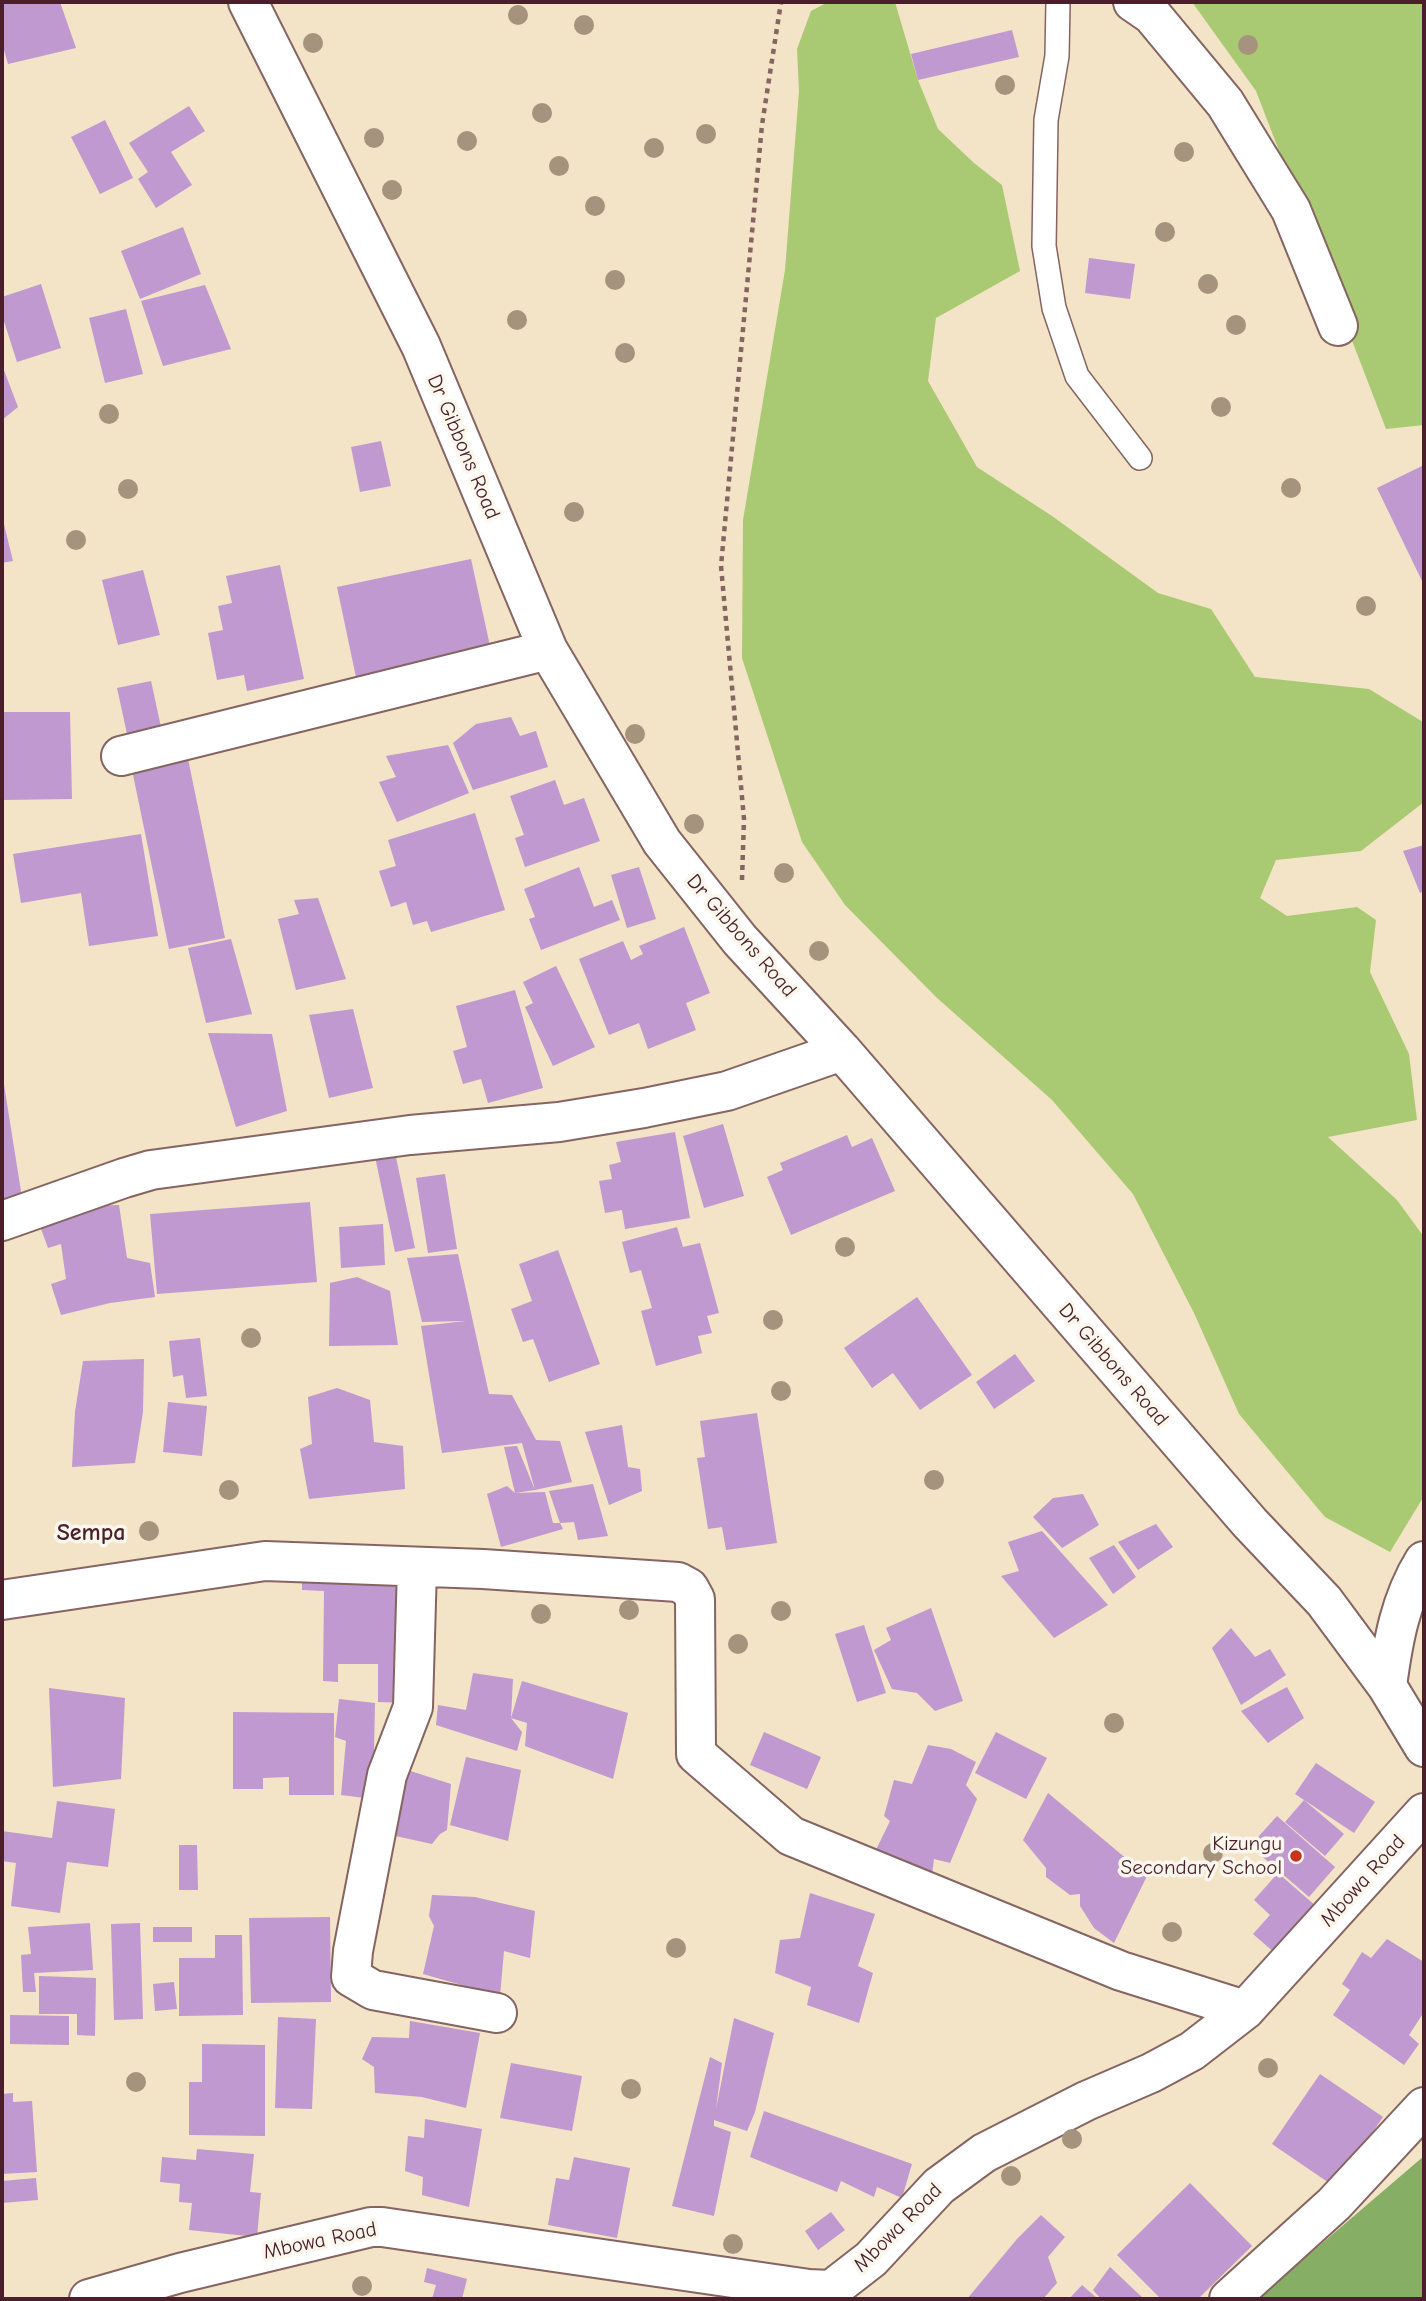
<!DOCTYPE html>
<style>
body{margin:0}
#map{position:relative;width:1426px;height:2301px;overflow:hidden;background:#f3e3c7;font-family:"Comic Neue",sans-serif}
canvas{display:block}
.frame{position:absolute;inset:0;border:4px solid #4a1f2b;pointer-events:none}
</style>
<div id="map">
<canvas width="1426" height="2301"></canvas>
<div class="frame"></div>
</div>
<script>
const ctx = document.querySelector('canvas').getContext('2d');
ctx.lineJoin = 'round';
function fill(path, color) {
  ctx.fillStyle = color;
  ctx.fill(path, 'evenodd');
}
function trace(path, color, width, dash) {
  ctx.strokeStyle = color;
  ctx.lineWidth = width;
  ctx.lineCap = dash ? 'butt' : 'round';
  ctx.setLineDash(dash || []);
  ctx.stroke(path);
}
function drawText(font, color, halo, rows, align = 'center') {
  ctx.font = font + ' "Comic Neue",sans-serif';
  ctx.lineWidth = 7;
  ctx.setLineDash([]);
  ctx.textBaseline = 'middle';
  ctx.strokeStyle = halo;
  ctx.fillStyle = color;
  for (const [text, x, y, turn = 0] of rows) {
    ctx.save();
    ctx.translate(x, y);
    ctx.rotate((+turn || 0) * Math.PI / 180);
    ctx.textAlign = isNaN(turn) ? turn : align;
    if (halo) ctx.strokeText(text, 0, 0);
    ctx.fillText(text, 0, 0);
    ctx.restore();
  }
}
fill(new Path2D(`
 M828,2H895L918,80L938,129L974,163L1002,185L1020,271L936,318L928,381L977,467L1052,516L1158,593L1211,609L1255,677L1369,689L1423,722L1424,802L1361,851L1276,860L1260,898L1287,916L1357,907L1376,920L1370,972L1409,1054L1417,1120L1328,1137L1397,1200L1424,1237V1496L1390,1552L1325,1517L1239,1414L1194,1313L1133,1194L1052,1100L936,997L845,905L802,842L742,658L743,520L785,270L799,91L797,49L811,11Z
 M1192,2H1424V425L1386,429L1256,91Z`), '#a9ca72');
fill(new Path2D(`
 M1424,2156V2299H1257Z`), '#86ae64');
fill(new Path2D(`
 M6,2H60L76,48L8,64L4,50H2V3Z
 M1012,30L1019,57L918,80L911,54Z
 M189,106L205,131L171,152L192,185L156,208L138,179L148,172L129,143Z
 M105,120L133,178L100,194L71,137Z
 M183,227L201,274L140,299L121,251Z
 M1089,258L1135,264L1130,299L1085,293Z
 M41,284L61,348L17,362L2,315V297Z
 M205,285L231,349L163,366L141,301Z
 M126,309L143,374L105,383L89,318Z
 M2,365L18,407L2,420Z
 M381,441L391,486L360,492L351,447Z
 M1424,465V585L1377,488Z
 M2,516L13,561L2,563Z
 M471,559L492,655L357,682L337,587Z
 M280,565L304,679L247,691L244,675L217,680L208,633L223,630L218,606L232,603L226,576Z
 M143,570L160,635L118,645L102,580Z
 M151,681L163,736L129,743L117,688Z
 M2,712H70L72,799L2,800Z
 M511,717L520,736L536,731L548,767L473,790L453,743L476,724Z
 M448,745L469,793L397,822L379,782L396,777L386,756Z
 M187,754L225,938L169,949L131,765Z
 M555,780L564,805L584,798L600,841L525,867L515,838L524,835L510,796Z
 M475,813L505,910L431,932L427,921L413,925L406,902L391,907L379,871L396,866L388,840Z
 M141,834L158,936L89,946L81,893L21,903L13,854Z
 M1424,845V891L1420,893L1403,851Z
 M579,867L594,907L612,900L620,920L541,950L529,919L535,917L524,889Z
 M639,867L656,919L627,928L611,875Z
 M318,898L346,979L296,990L278,919L299,914L294,900Z
 M684,927L710,993L686,1003L696,1030L648,1049L639,1023L609,1035L579,959L623,941L631,960L643,954L639,946Z
 M231,939L252,1014L206,1023L188,948Z
 M556,966L595,1047L553,1066L525,1007L533,1003L523,982Z
 M515,990L543,1088L488,1103L481,1079L463,1084L453,1051L467,1047L456,1006Z
 M353,1009L373,1088L329,1098L309,1015Z
 M208,1033L272,1034L287,1111L236,1127Z
 M2,1072L23,1204L2,1207Z
 M723,1124L744,1196L704,1208L683,1136Z
 M675,1132L690,1218L625,1229L622,1210L605,1213L599,1181L612,1179L609,1165L621,1162L616,1142Z
 M847,1135L852,1147L872,1138L895,1191L791,1235L767,1177L783,1170L780,1163Z
 M393,1143L415,1248L395,1252L373,1147Z
 M445,1174L457,1249L428,1253L416,1178Z
 M310,1202L317,1282L157,1294L150,1214Z
 M119,1205L127,1258L150,1263L155,1297L110,1303L61,1315L51,1284L66,1279L61,1244L48,1248L36,1215L78,1206Z
 M383,1224L385,1265L341,1268L339,1227Z
 M677,1227L683,1247L700,1243L719,1313L707,1316L712,1333L698,1336L702,1353L656,1366L641,1311L652,1308L641,1270L630,1273L622,1242Z
 M558,1250L600,1364L549,1382L533,1339L523,1342L511,1309L532,1301L519,1264Z
 M458,1254L489,1394L512,1395L536,1440L560,1441L572,1482L535,1490L515,1493L545,1492L553,1523H560L563,1529L501,1547L487,1494L507,1486L515,1493L504,1447L517,1446L535,1490L522,1443L442,1453L421,1326L466,1321L422,1322L407,1258Z
 M357,1277L390,1291L398,1345L329,1346L330,1283Z
 M917,1297L972,1375L920,1410L893,1373L872,1388L844,1348Z
 M200,1338L207,1396L186,1398L183,1375L173,1377L169,1341Z
 M1015,1354L1035,1381L994,1409L976,1382Z
 M144,1359L143,1412L135,1463L72,1467L75,1412L83,1361Z
 M337,1388L370,1400L374,1442L403,1446L405,1489L309,1499L300,1449L312,1444L308,1397Z
 M168,1402L207,1406L202,1456L163,1452Z
 M757,1413L777,1543L726,1550L722,1527L708,1529L697,1458L705,1457L700,1421Z
 M622,1425L628,1467L640,1469L642,1491L609,1505L585,1432Z
 M593,1484L608,1536L578,1540L574,1522L560,1523L549,1491Z
 M1083,1494L1099,1525L1062,1548L1033,1517L1053,1498Z
 M1156,1524L1173,1547L1138,1570L1118,1542Z
 M1042,1531L1108,1605L1054,1638L1001,1576L1019,1571L1008,1542Z
 M1114,1545L1136,1577L1113,1594L1089,1558Z
 M302,1568L405,1570L404,1703L378,1702V1664H338V1682L323,1681L324,1591L302,1590Z
 M931,1608L963,1701L935,1711L917,1693L892,1689L874,1650L891,1640L886,1628Z
 M864,1625L886,1693L857,1702L835,1634Z
 M1231,1628L1255,1657L1270,1649L1286,1675L1241,1705L1212,1648Z
 M473,1673L513,1679L511,1718L522,1732L517,1751L436,1725L438,1705L466,1710Z
 M522,1681L628,1713L613,1779L525,1746L527,1723L511,1718Z
 M1287,1687L1304,1718L1268,1743L1241,1711Z
 M49,1688L125,1698L121,1779L53,1787Z
 M339,1699L375,1703L373,1799L341,1795L346,1741L335,1737Z
 M233,1712L334,1713V1795H289V1777L263,1778V1789H233Z
 M764,1732L821,1757L807,1789L750,1765Z
 M996,1732L1047,1758L1026,1799L975,1773Z
 M928,1745L951,1749L976,1762L966,1785L977,1799L950,1863L934,1859L931,1883L873,1856L890,1821L884,1816L894,1780L912,1784Z
 M466,1757L521,1770L508,1841L450,1825Z
 M1316,1763L1375,1802L1354,1833L1295,1794Z
 M398,1767L451,1784L447,1830L440,1834L432,1844L391,1835Z
 M1048,1793L1147,1876L1114,1943L1094,1928L1080,1906V1894L1070,1895L1046,1877V1868L1023,1840Z
 M1304,1800L1344,1834L1325,1856L1285,1822Z
 M57,1801L115,1809L108,1867L67,1862L60,1913L11,1906L16,1863L2,1861V1831L52,1838Z
 M1277,1816L1335,1867L1309,1897L1250,1846Z
 M179,1845H197L198,1890H179Z
 M1278,1873L1317,1907L1276,1954L1253,1934L1270,1915L1254,1900Z
 M810,1893L875,1914L858,1966L873,1973L859,2023L807,2005L811,1987L775,1973L780,1940L800,1938Z
 M432,1895L475,1897L535,1911L530,1958L504,1951L500,1996L423,1974L434,1926L429,1916Z
 M330,1917L331,2002L251,2003L249,1918Z
 M90,1923L93,1970L34,1973L36,1992H23L21,1955L31,1954L28,1927Z
 M140,1923L143,2019L114,2020L111,1924Z
 M153,1927H192V1942H153Z
 M215,1935H242L243,2015L179,2016V1958H215Z
 M1387,1939L1424,1962V2012L1409,2035L1419,2044L1404,2065L1333,2015L1350,1990L1342,1984L1362,1952L1371,1958Z
 M39,1976L96,1978L95,2036L77,2035V2014H39Z
 M174,1982L177,2009L155,2011L153,1984Z
 M10,2015L69,2016V2045L10,2044Z
 M278,2017L316,2019L312,2109L275,2108Z
 M734,2018L774,2033L755,2112L747,2131L714,2120V2126L731,2132L714,2216L672,2206L710,2057L722,2063L716,2109Z
 M410,2021L480,2033L466,2108L422,2097L375,2093L374,2067L362,2059L372,2037L409,2038Z
 M202,2044L265,2045V2136L189,2135V2082H202Z
 M511,2063L582,2076L572,2131L500,2118Z
 M1320,2074L1383,2117L1335,2187L1272,2144Z
 M13,2093V2102L32,2101L37,2172L2,2174V2094Z
 M764,2111L912,2164L902,2198L877,2187L874,2197L841,2181L837,2192L750,2157Z
 M425,2119L482,2129L469,2207L422,2195L423,2177L405,2171L408,2136L424,2138Z
 M197,2149L254,2154L250,2192L261,2193L257,2237L189,2230L192,2203L179,2202L180,2184L160,2182L162,2157L196,2160Z
 M574,2157L630,2168L617,2238L548,2225L556,2178L569,2180Z
 M36,2178L38,2200L2,2203V2181Z
 M1190,2183L1252,2246L1198,2299H1161L1117,2255Z
 M831,2212L845,2230L818,2250L805,2231Z
 M1041,2215L1065,2237L1048,2257L1057,2283L1043,2299H967L1017,2239Z
 M1110,2267L1144,2299H1101L1093,2290Z
 M427,2268L467,2279L462,2299H432L436,2285L424,2282Z
 M1082,2285L1098,2299H1069Z`), '#bf99cf');
const service = new Path2D(`
 M1058,2L1057,56L1046,120L1044,246L1054,308L1077,376L1140,458`);
const minor = new Path2D(`
 M248,2L421,346L548,650L662,842L740,940L842,1051L1250,1523L1324,1601L1387,1686L1424,1747
 M1133,2L1152,15L1225,103L1291,210L1338,326
 M121,756L548,650
 M2,1221L124,1178L151,1170L410,1135L559,1122L644,1108L727,1091L842,1051
 M417,1567L413,1707L387,1775L353,1951L351,1977L373,1990L497,2013
 M2,1600L265,1561L483,1569L678,1582L689,1588L695,1599L696,1754L791,1836L1121,1971L1245,2010
 M1387,1686C1393,1641 1400,1600 1424,1561
 M89,2299L180,2273L371,2227H382L809,2289L831,2290L871,2259L939,2186L984,2153L1086,2101L1151,2073L1192,2051L1245,2010L1424,1813
 M1229,2299L1334,2204L1424,2107`);
trace(service, '#856462', 26);
trace(minor, '#856462', 42);
trace(new Path2D(`
 M742,880L744,819L721,566L762,125L781,2`), '#856462', 4.5, [5, 5]);
trace(service, '#fff', 23);
trace(minor, '#fff', 38);
ctx.fillStyle = '#a5937d';
for (const [x, y] of [
 [518,15],
 [584,25],
 [313,43],
 [1248,45],
 [1005,85],
 [542,113],
 [706,134],
 [374,138],
 [467,141],
 [654,148],
 [1184,152],
 [559,166],
 [392,190],
 [595,206],
 [1165,232],
 [615,280],
 [1208,284],
 [517,320],
 [1236,325],
 [625,353],
 [1221,407],
 [109,414],
 [1291,488],
 [128,489],
 [574,512],
 [76,540],
 [1366,606],
 [635,734],
 [694,824],
 [784,873],
 [819,951],
 [845,1247],
 [773,1320],
 [251,1338],
 [781,1391],
 [934,1480],
 [229,1490],
 [149,1531],
 [629,1610],
 [781,1611],
 [541,1614],
 [738,1644],
 [1114,1723],
 [1213,1853],
 [1172,1932],
 [676,1948],
 [1268,2068],
 [136,2082],
 [631,2089],
 [1072,2139],
 [1011,2176],
 [733,2244],
 [362,2286]
]) {
  ctx.beginPath();
  ctx.arc(x, y, 10, 0, 2 * Math.PI);
  ctx.fill();
}
for (const [x, y, r, color] of [
 [1296,1856,7,"#c8321e"]
]) {
  const dot = new Path2D();
  dot.arc(x, y, r, 0, 2 * Math.PI);
  ctx.fillStyle = color;
  ctx.fill(dot);
  trace(dot, '#fbf7ec', 2.5);
}
drawText('21px', '#4a1f2b', '#fbf7ec', [
 ["Dr Gibbons Road",463,447,67],
 ["Dr Gibbons Road",741,936,49],
 ["Dr Gibbons Road",1113,1365,49],
 ["Mbowa Road",1363,1881,-48],
 ["Mbowa Road",898,2228,-45],
 ["Mbowa Road",320,2241,-12]
]);
drawText('21px', '#4a1f2b', '#fbf7ec', [
 ["Kizungu",1282,1844],
 ["Secondary School",1282,1868]
], 'right');
drawText('bold 24px', '#4a1f2b', '#fbf7ec', [
 ["Sempa",91,1533]
]);
</script>
